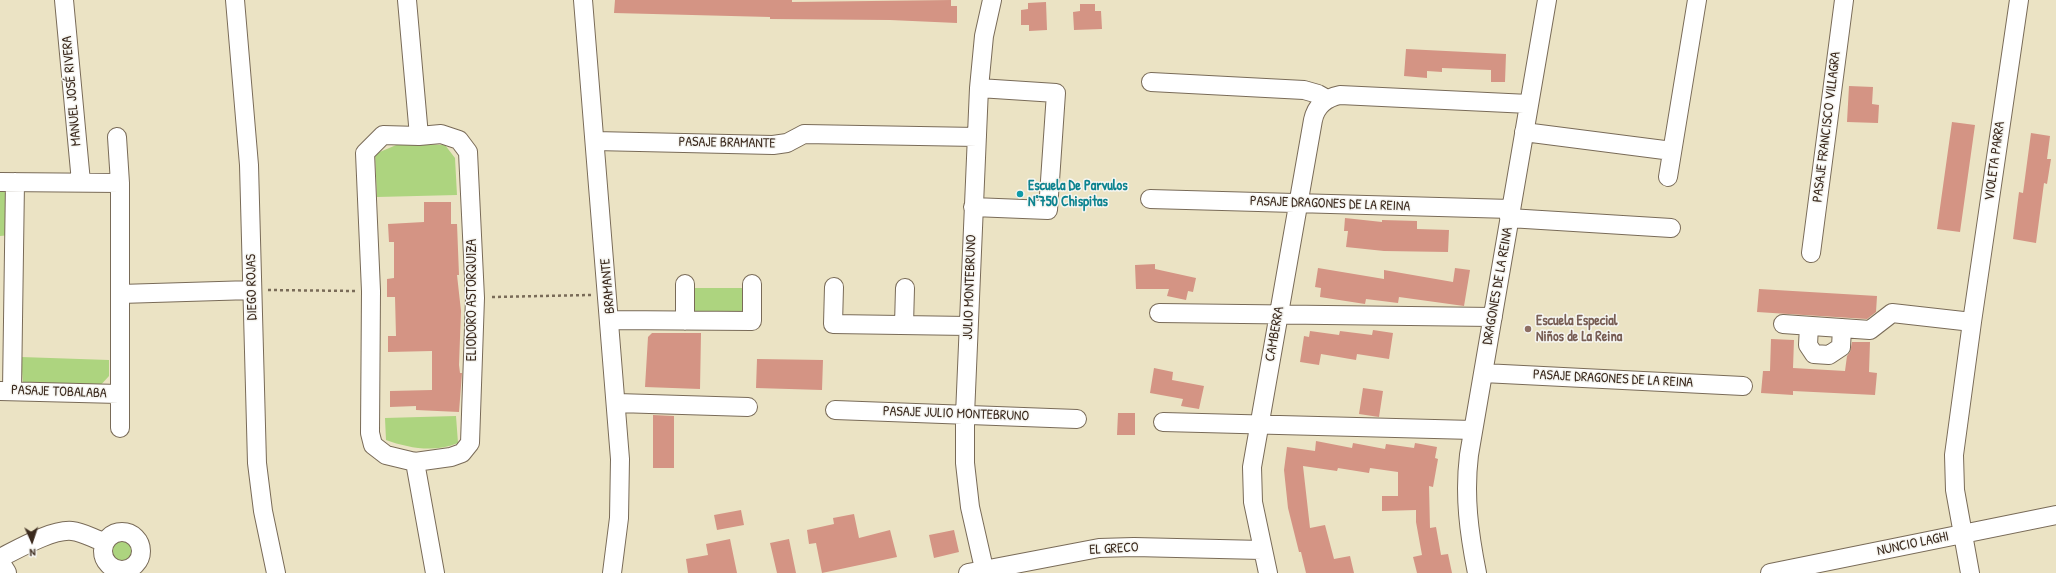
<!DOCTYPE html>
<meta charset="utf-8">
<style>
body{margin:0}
#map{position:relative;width:2056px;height:573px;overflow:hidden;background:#ebe3c4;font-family:"Patrick Hand",sans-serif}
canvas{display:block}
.north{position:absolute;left:12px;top:521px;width:40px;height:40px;-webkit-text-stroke:3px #f6f6f2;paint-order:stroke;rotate:177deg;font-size:11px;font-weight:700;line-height:16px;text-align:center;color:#3b2a1e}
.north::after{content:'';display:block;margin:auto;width:14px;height:18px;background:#3b2a1e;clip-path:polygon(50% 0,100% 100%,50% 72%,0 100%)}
</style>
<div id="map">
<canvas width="2056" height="573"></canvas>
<div class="north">N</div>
</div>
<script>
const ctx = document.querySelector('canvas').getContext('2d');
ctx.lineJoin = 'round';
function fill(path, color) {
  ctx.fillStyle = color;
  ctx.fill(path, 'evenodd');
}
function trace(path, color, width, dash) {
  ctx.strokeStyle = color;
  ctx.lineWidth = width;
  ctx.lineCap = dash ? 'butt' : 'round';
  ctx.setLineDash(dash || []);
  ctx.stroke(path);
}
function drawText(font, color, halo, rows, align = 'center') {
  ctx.font = font + ' "Patrick Hand",sans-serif';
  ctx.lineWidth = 3;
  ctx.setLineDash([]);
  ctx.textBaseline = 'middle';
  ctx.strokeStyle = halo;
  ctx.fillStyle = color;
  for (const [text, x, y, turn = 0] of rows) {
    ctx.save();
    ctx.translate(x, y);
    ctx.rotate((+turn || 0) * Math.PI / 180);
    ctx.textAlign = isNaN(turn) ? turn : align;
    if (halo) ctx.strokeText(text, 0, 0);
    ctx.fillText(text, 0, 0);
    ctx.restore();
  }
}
fill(new Path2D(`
 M401,143L445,145L455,158L457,195L377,197L375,154Z
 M0,188H10L11,235L0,236Z
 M693,288H744V316L693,317Z
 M21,357L109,360V376L98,388L23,385Z
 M456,416L458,443C435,453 408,448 386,440L385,418Z
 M106 550a14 14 0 1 1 28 0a14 14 0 1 1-28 0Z`), '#add47f');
fill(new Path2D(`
 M615,0H792V2L951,0V6H957V23L890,20L770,19V17L614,13Z
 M1046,2L1047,30L1029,31V25H1021V10L1028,9V3Z
 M1080,4H1095V11H1101L1102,29L1074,30L1073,12L1080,11Z
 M1406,49L1506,54L1505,82H1491V70L1442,68V72L1427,71V78L1404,76Z
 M1849,86L1873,87L1872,104L1879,105L1878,123L1847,122Z
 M1952,122L1975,125L1960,232L1937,229Z
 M2031,133L2050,136L2047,159H2051L2047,184L2044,183L2036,243L2013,239L2019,192L2023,193Z
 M424,202H451V224H457L459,275H457L461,311L459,365L460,373H462L459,412L416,410V406L390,407V391L432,390V351L388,352V336H396L395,297H387V279L394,278V242H389L388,224L424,222Z
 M1345,218L1382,222V220L1417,221V229L1449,230L1448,252L1384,251L1346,247L1348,231H1344Z
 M1155,264V269L1196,278L1193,292L1188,291L1186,300L1167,296L1169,289H1136L1135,265Z
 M1318,268L1384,279V270L1453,282L1455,268L1470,270L1464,306L1399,297L1398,303L1366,299L1365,304L1320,297L1321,288L1315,287Z
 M1759,289L1877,296L1876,312L1867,319L1757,312Z
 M1373,330L1393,333L1389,359L1357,354L1356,360L1321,354L1319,365L1300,362L1304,336L1309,337L1310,331L1339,335L1340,331L1372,335Z
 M652,333H701L700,389L645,387L648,337Z
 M1771,339L1794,340L1793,368L1845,371L1847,356L1850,352L1852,342H1870L1869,372L1877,373L1875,395L1793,391V395L1761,393L1763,371H1770Z
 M757,359L823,360L822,390L756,388Z
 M1154,368L1173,372L1172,380L1204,386L1199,409L1181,406L1183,399L1150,393Z
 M1363,388L1383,391L1379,417L1359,414Z
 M1118,413H1135V435H1117Z
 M653,415L674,416V468H653Z
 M1316,441L1352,448L1353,443L1385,449L1386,444L1414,448L1415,443L1437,447L1435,458L1438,459L1433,487L1429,486L1430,528L1436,527L1441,555L1448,554L1452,573H1417L1413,557L1422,555L1416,522V510L1382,511V496H1398V472L1370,468L1369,473L1338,468L1337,471L1303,466L1310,528L1325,525L1334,559L1350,556L1354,573H1306L1301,552H1299L1288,508L1284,470L1287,447L1315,451Z
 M741,510L744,525L717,530L714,515Z
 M854,514L859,538L890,530L897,557L822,573L816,543L809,544L807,530L834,524L833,518Z
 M954,530L959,552L934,558L929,535Z
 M730,539L737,573H688L686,559L708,555L706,544Z
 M789,539L796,573H777L770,543Z`), '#d49484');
const minor = new Path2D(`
 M64,0L81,182
 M235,0L249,165L257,463L263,511L276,573
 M407,0L419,136
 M583,0L620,459L619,518L612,573
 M1151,82L1304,90L1318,94L1327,99
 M1524,132L1672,151
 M441,134L459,140L468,152L475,298L470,443L462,453L451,457L415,462L386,455L373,445L370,433L371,291L365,153L383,135L419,136Z
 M117,137L120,183V428
 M595,141L773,145L787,143L804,134L977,137
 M1668,177L1697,0
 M0,182L120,183
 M1150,199L1511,209
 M973,207L1048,210L1056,93L979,88
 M1509,218L1671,228
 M1811,253L1844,0
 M685,284V321
 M834,287L833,324L968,326
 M120,294L252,290
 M1159,313L1493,317
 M610,320L752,321V284
 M1783,324L1870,330L1892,313L1972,322
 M904,325L905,288
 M1809,326L1808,345L1814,354L1829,355L1841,347L1842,328
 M1483,373L1743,386
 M12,390L15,182
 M0,391L119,394
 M617,403L748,407
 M835,410L1077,419
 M1163,422L1473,430
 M415,462L435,573
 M103 551a19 19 0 1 1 38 0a19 19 0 1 1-38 0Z
 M0,558C18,549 52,529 72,531C83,532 94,539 104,542
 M968,573L1099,548L1134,547L1262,550
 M985,573L970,507L965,463V415L979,88L984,36L992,0
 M1268,573L1253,502L1252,467L1313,120C1316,106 1325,98 1340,95L1529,104
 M1477,573C1469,533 1464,496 1469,455L1547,0
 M1770,573L2056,515
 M1970,573L1955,490L1954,455L1972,322L2019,0`);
const major = new Path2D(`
 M0,565L5,573`);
trace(minor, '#796b58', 20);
trace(major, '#796b58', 24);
trace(new Path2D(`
 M268,290L355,291
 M492,297L591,295`), '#796b58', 2.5, [3, 3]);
trace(minor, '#fff', 18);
trace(major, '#fff', 22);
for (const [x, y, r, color] of [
 [1020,194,4,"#0f9aa8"],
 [1528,329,4,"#8d6e63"]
]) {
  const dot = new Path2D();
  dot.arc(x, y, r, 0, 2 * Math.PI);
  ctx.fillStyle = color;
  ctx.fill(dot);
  trace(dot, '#f6f6f2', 1.5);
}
drawText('14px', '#3b2a1e', '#f6f6f2', [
 ["MANUEL JOSÉ RIVERA",72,91,-95],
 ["PASAJE FRANCISCO VILLAGRA",1827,127,-83],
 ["PASAJE BRAMANTE",727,143,1],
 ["VIOLETA PARRA",1995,161,-82],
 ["PASAJE DRAGONES DE LA REINA",1330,204,2],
 ["BRAMANTE",608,286,-95],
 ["DRAGONES DE LA REINA",1498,286,-80],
 ["DIEGO ROJAS",252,287,-91],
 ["JULIO MONTEBRUNO",970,287,-88],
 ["ELIODORO ASTORQUIZA",472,300,-90],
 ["CAMBERRA",1275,334,-80],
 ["PASAJE DRAGONES DE LA REINA",1613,379,3],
 ["PASAJE TOBALABA",59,392,2],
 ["PASAJE JULIO MONTEBRUNO",956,414,2],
 ["NUNCIO LAGHI",1913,544,-12],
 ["EL GRECO",1114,549,-3]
]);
drawText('bold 14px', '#0d838f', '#f6f6f2', [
 ["Escuela De Parvulos",1028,186],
 ["N°750 Chispitas",1028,202]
], 'left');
drawText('bold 14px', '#785e54', '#f6f6f2', [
 ["Escuela Especial",1536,321],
 ["Niños de La Reina",1536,337]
], 'left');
</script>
